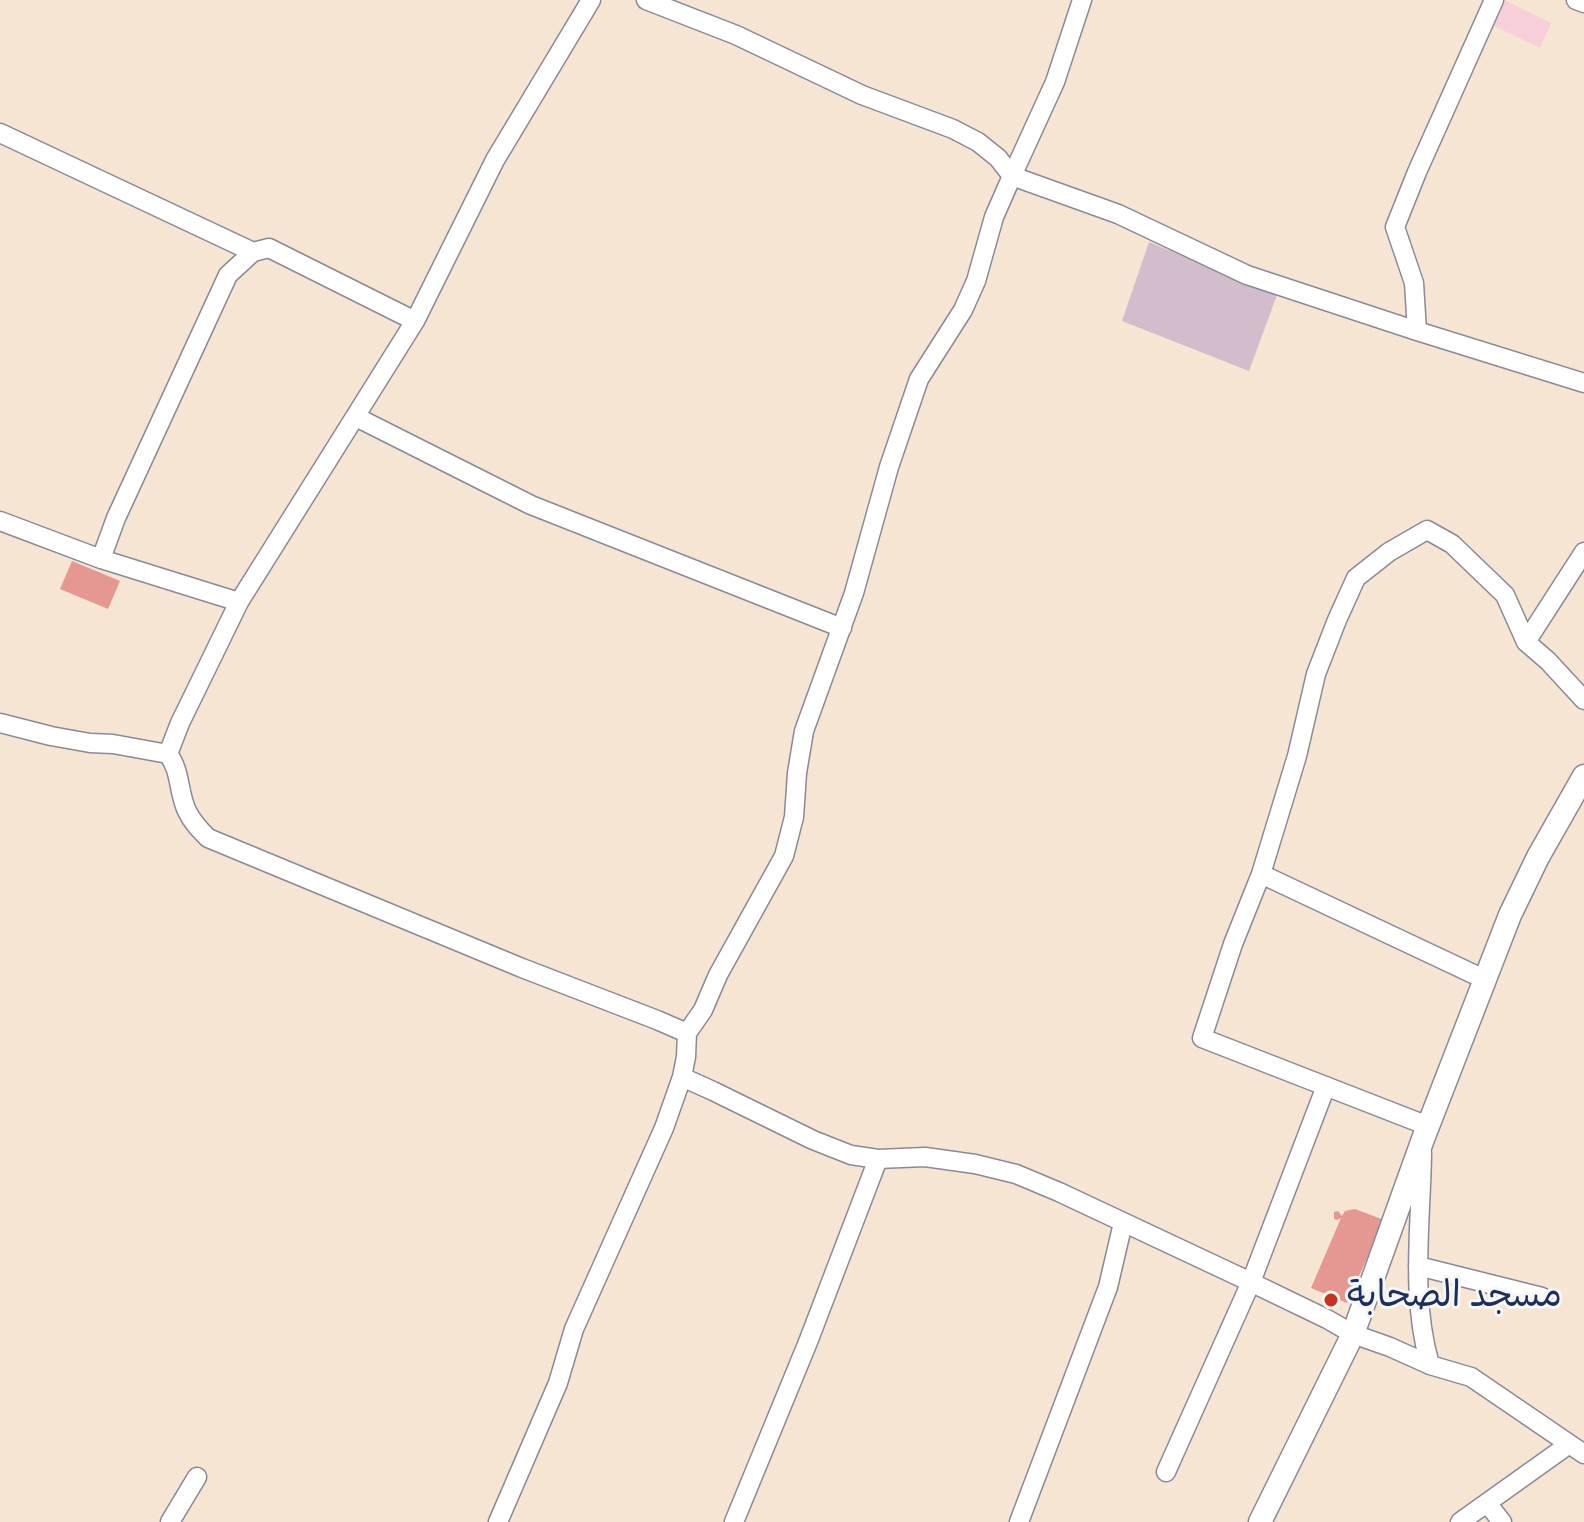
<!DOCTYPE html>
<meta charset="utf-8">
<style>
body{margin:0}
canvas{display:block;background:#f5e5d2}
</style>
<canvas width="1584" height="1522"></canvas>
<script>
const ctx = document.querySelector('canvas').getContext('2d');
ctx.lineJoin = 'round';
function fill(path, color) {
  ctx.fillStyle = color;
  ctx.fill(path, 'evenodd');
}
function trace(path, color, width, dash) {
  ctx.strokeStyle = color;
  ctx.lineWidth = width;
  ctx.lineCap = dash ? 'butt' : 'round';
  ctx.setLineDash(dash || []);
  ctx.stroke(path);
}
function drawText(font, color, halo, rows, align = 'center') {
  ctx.font = font + ' "Indie Flower","Playpen Sans Arabic",sans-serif';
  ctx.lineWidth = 6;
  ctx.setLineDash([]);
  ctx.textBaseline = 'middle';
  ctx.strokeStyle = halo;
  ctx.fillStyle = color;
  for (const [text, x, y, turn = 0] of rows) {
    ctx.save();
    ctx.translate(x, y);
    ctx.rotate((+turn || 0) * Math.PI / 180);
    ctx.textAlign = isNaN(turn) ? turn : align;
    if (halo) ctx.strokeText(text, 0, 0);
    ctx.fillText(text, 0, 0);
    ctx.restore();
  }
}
fill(new Path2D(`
 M1496,0H1504L1551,23L1540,48L1486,22Z`), '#f6cfd9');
fill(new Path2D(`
 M1149,242L1277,295L1249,371L1122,321Z`), '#d1bdcb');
fill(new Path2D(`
 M72,561L120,581L108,609L60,589Z
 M1355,1209L1384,1220L1347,1303L1311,1288L1341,1218L1337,1220L1334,1219V1212L1338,1211L1342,1216L1345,1211Z`), '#e49891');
const minor = new Path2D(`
 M1082,0L1055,82L1012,176L1118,214L1247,275L1417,331L1584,383
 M1576,0L1584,3
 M0,133L253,252
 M1417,331L1414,283L1395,227L1417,172L1494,0
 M356,417L531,505L842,628
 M0,521L101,559
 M239,602L101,559L116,518L228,275L253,252L269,248L415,321
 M1526,642L1584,552
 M0,723L51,736L90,743L113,744L168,754C181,771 178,792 187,811C192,822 200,830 208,838L522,968L657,1020L687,1033
 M168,754L180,723L239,602L415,321L495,160L591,0
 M1261,874L1297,756L1316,674L1337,620L1356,578L1389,552L1427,530L1452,544L1505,595L1526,642L1548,661L1584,700
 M682,1077L713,1091L813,1140L851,1155L878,1159L925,1157L975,1164L1016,1174L1059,1192L1240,1277L1327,1319L1353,1334L1390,1347L1430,1365L1471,1377L1584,1454
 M1428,1126L1202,1038L1233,944L1261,874L1486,980
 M1422,1153C1421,1224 1410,1296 1430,1365
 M1418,1266L1542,1297
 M1166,1472L1251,1282L1326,1086
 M1487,1503L1502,1522
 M170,1522L197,1477
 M498,1522L558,1383L574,1329L664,1128L682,1077L686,1057L687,1033L703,1010L718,975L784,856L794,817L797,773L804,731L854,593L889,467L919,379L963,310L976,281L994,217L1012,176L998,158L978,142L953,129L862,95L736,35L646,0
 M734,1522L808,1342L878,1159
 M1019,1522L1108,1287L1123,1223
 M1460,1522L1568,1445`);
const tertiary = new Path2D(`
 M1260,1522L1353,1334L1423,1139L1510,915L1538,857L1584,776`);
trace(minor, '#888a98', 21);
trace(tertiary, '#888a98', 25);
trace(minor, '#fff', 18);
trace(tertiary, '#fff', 22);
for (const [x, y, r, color] of [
 [1331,1300,8,"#c8321e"]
]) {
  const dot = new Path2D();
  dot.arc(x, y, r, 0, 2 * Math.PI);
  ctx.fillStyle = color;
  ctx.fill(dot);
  trace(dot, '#f6f6f2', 3);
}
drawText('36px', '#1b2f5e', '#f6f6f2', [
 ["مسجد الصحابة",1347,1300]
], 'left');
</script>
